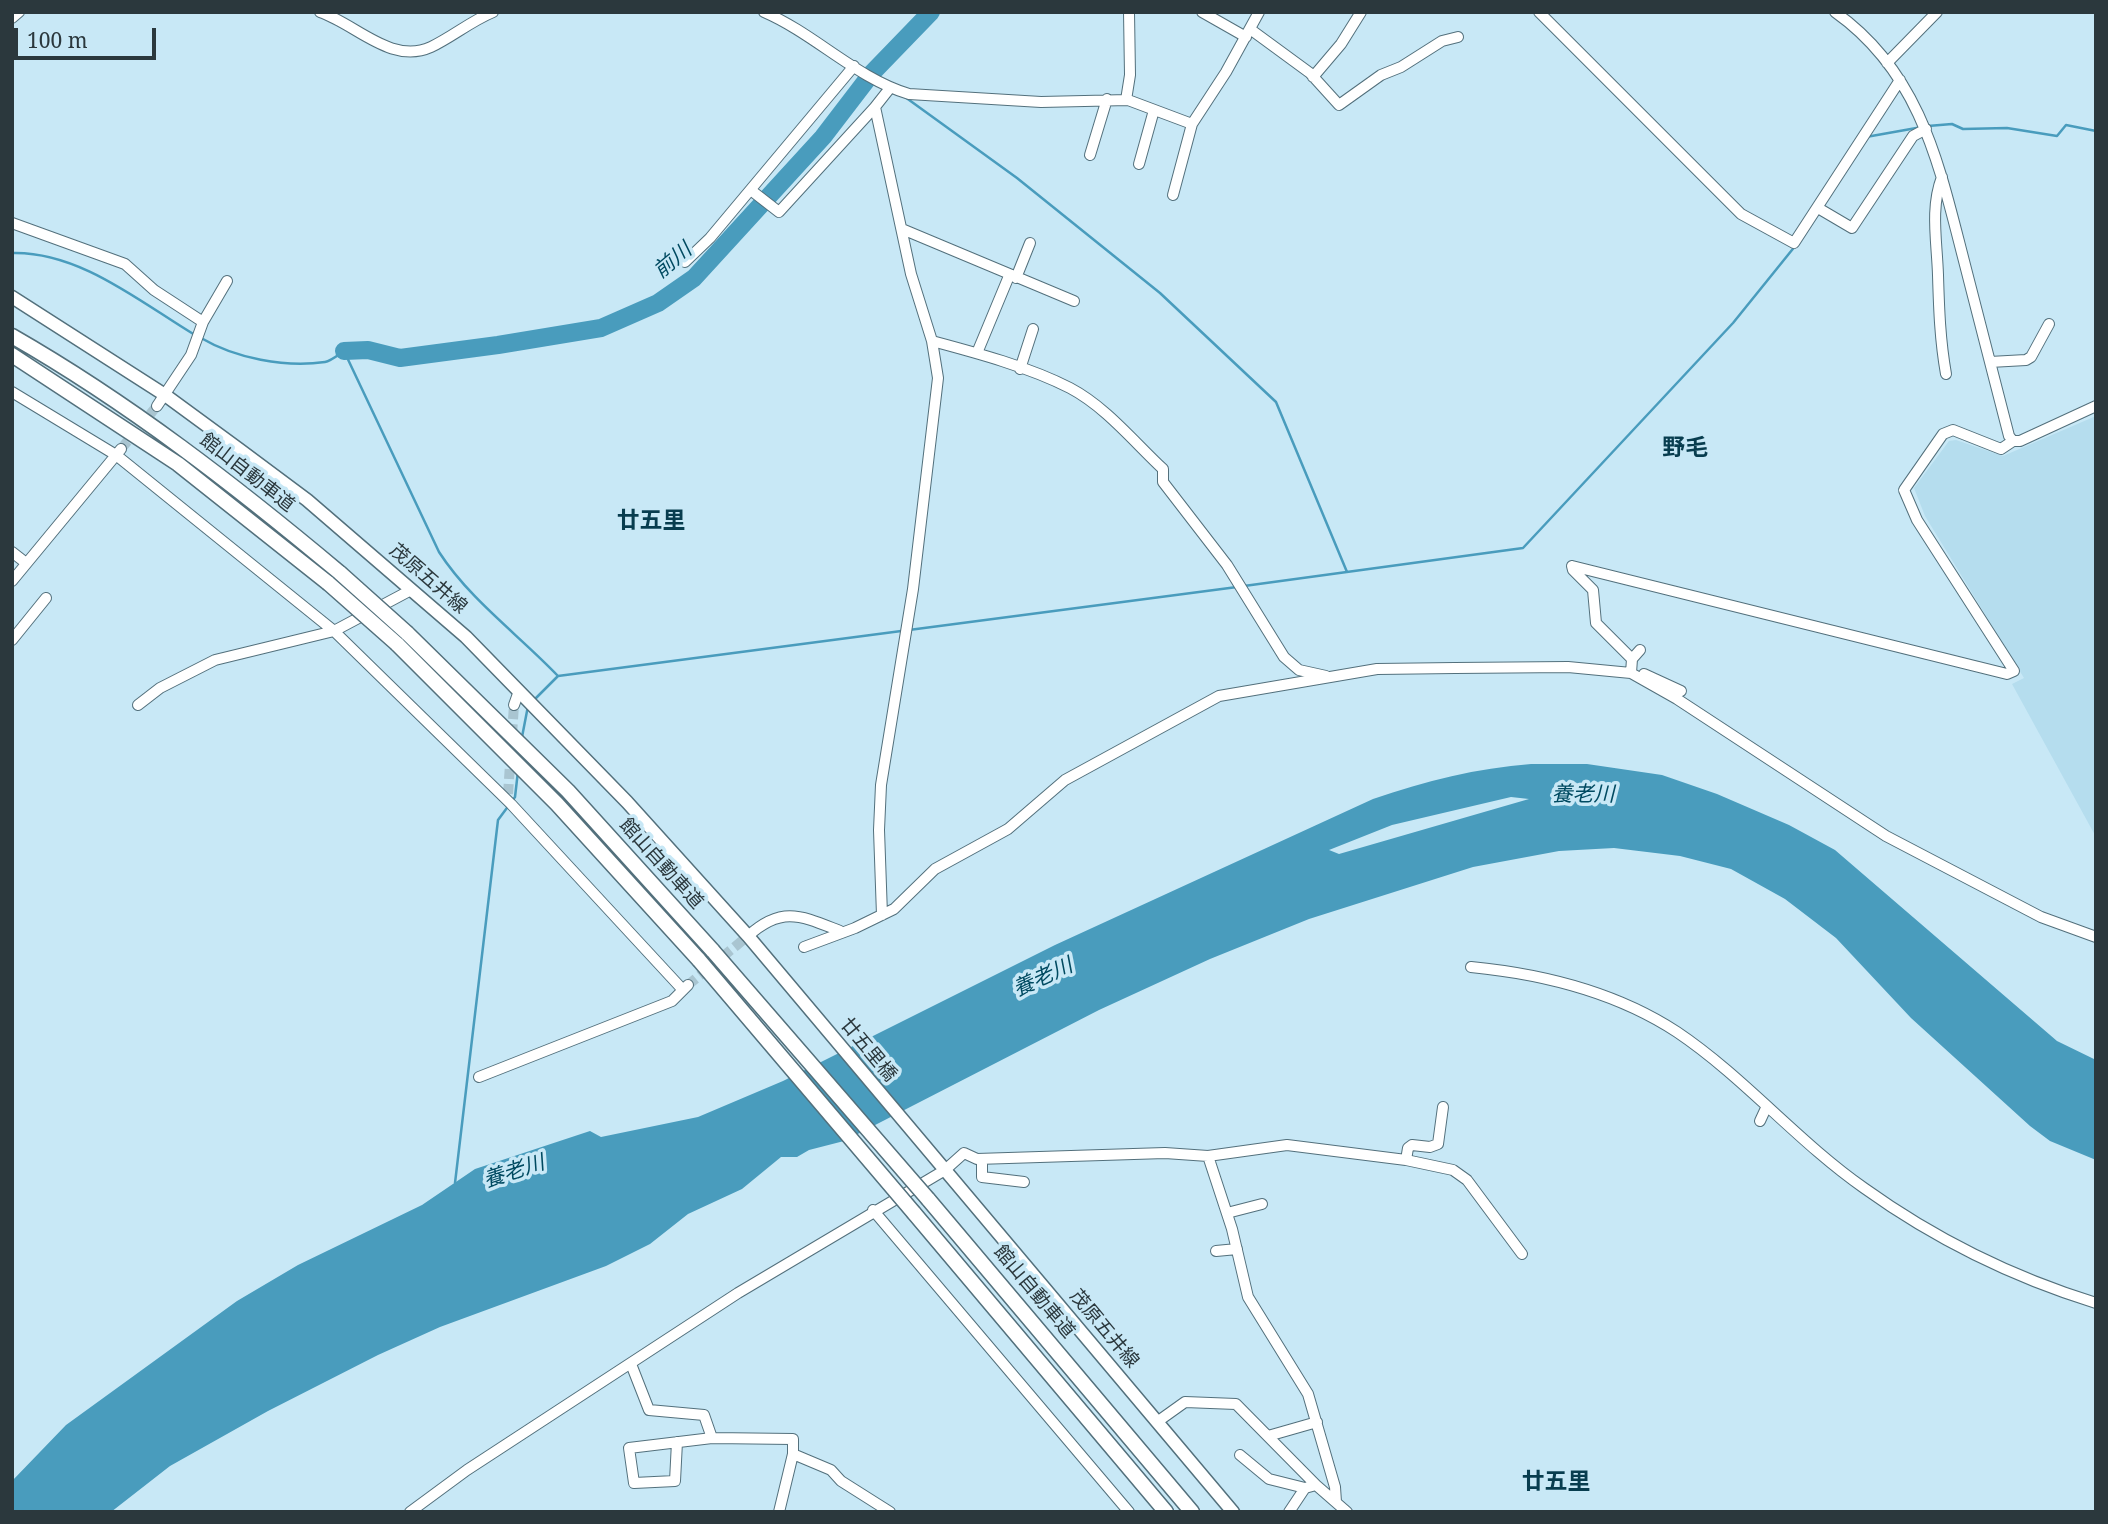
<!DOCTYPE html>
<meta charset="utf-8">
<style>
body{margin:0}
#map{position:relative;width:2108px;height:1524px;overflow:hidden;background:#c8e8f6;font-family:"Noto Serif",serif}
canvas{display:block}
.frame{position:absolute;inset:0;border:14px solid #2b383d;pointer-events:none}
.scale{position:absolute;left:14px;top:28px;width:142px;height:32px;box-sizing:border-box;border:4px solid #2b383d;border-top:0;padding-left:9px;font-size:21px;line-height:24px;white-space:nowrap;color:#2b383d;-webkit-text-stroke:5px #c8e8f6;paint-order:stroke}
</style>
<div id="map">
<canvas width="2108" height="1524"></canvas>
<div class="frame"></div>
<div class="scale">100 m</div>
</div>
<script>
const ctx = document.querySelector('canvas').getContext('2d');
ctx.lineJoin = 'round';
function fill(path, color) {
  ctx.fillStyle = color;
  ctx.fill(path, 'evenodd');
}
function trace(path, color, width, dash) {
  ctx.strokeStyle = color;
  ctx.lineWidth = width;
  ctx.lineCap = dash ? 'butt' : 'round';
  ctx.setLineDash(dash || []);
  ctx.stroke(path);
}
function drawText(font, color, halo, rows, align = 'center') {
  ctx.font = font + ' "Noto Serif","Noto Sans JP",serif';
  ctx.lineWidth = 7;
  ctx.setLineDash([]);
  ctx.textBaseline = 'middle';
  ctx.strokeStyle = halo;
  ctx.fillStyle = color;
  for (const [text, x, y, turn = 0] of rows) {
    ctx.save();
    ctx.translate(x, y);
    ctx.rotate((+turn || 0) * Math.PI / 180);
    ctx.textAlign = isNaN(turn) ? turn : align;
    if (halo) ctx.strokeText(text, 0, 0);
    ctx.fillText(text, 0, 0);
    ctx.restore();
  }
}
fill(new Path2D(`
 M2096,416V837L2012,684L2024,678L1925,516L1914,488L1949,441L1956,440L2003,456Z`), '#b5ddee');
fill(new Path2D(`
 M1531,764H1587L1662,775L1717,794L1789,825L1835,850L2057,1041L2096,1060V1160L2050,1141L2030,1126L1911,1018L1836,938L1785,899L1731,869L1680,856L1614,848L1559,851L1473,867L1309,919L1210,959L1099,1010L844,1141L809,1150L797,1157H781L742,1189L688,1214L650,1244L606,1266L440,1327L378,1355L268,1411L170,1466L111,1512H12V1481L66,1425L237,1301L298,1265L422,1205L475,1169L590,1131L601,1137L698,1117L783,1081L1055,945L1373,799C1426,781 1477,768 1531,764ZM1511,797L1529,799L1339,854L1329,850L1392,825Z`), '#499cbd');
trace(new Path2D(`
 M905,97L1017,178L1160,293L1276,402L1347,572
 M1928,126L1952,124L1963,129L2007,128L2057,136L2066,125L2096,131
 M1866,137L1922,127
 M12,253C79,251 140,302 195,335
 M201,338C235,358 285,368 325,362C331,361 338,355 344,351L439,552C470,600 519,635 558,676
 M1244,586L1523,548L1733,323L1796,245
 M535,699L558,676L1237,587
 M522,737L528,706
 M455,1183L498,820L515,797L518,771`), '#499cbd', 2.5);
trace(new Path2D(`
 M344,351L368,350L400,358L498,345L601,328L658,303L694,278L823,137L872,73L931,12`), '#499cbd', 18);
trace(new Path2D(`
 M121,449L157,406
 M508,794L514,705
 M688,985L748,936`), '#a9c5d1', 10, [10, 5]);
const minor = new Path2D(`
 M320,12C356,24 391,65 431,47C452,37 471,21 493,12
 M764,12C815,34 856,78 909,94L1041,102L1128,100L1192,124
 M1202,12L1246,37
 M1539,12L1741,214L1794,243L1900,80
 M1835,12C1921,73 1939,165 1964,261C1979,319 1994,378 2009,436L2013,441
 M12,18L19,12
 M1250,29L1310,73L1339,105L1381,75L1401,67L1442,41L1458,37
 M1887,63L1937,12
 M1313,77L1341,44L1361,12
 M1126,100L1130,75L1129,12
 M1090,155L1107,99
 M1139,164L1154,110
 M1942,177C1930,208 1937,242 1938,275C1939,309 1940,340 1946,374
 M752,191L779,212L875,107
 M1173,195L1192,124L1226,72L1259,12
 M1818,208L1852,228L1913,136L1926,129
 M12,223L125,264L154,290L203,322
 M902,229L1074,301
 M685,262L710,238L854,66
 M1016,278L1030,243
 M932,341C977,353 1029,367 1070,388C1106,407 1134,442 1163,469V482L1227,565L1284,657L1299,670L1326,676
 M977,353L1009,276
 M1990,362L2026,360L2031,357L2049,324
 M1020,369L1033,329
 M12,392L116,455L334,631L511,804L683,990
 M157,406L191,355L203,322L227,281
 M12,552L26,563
 M1572,566L2007,674L2014,671L1917,520L1904,490L1943,434L1953,430L2001,449L2013,441H2020L2096,406
 M1572,566L1573,570L1593,590L1596,623L1632,659L1631,673
 M12,581L121,449
 M12,640L46,598
 M1632,659L1640,650
 M1644,674L1681,691
 M138,705L160,688L215,660L334,631L411,590
 M514,705L519,691
 M882,915L879,830L881,785L913,589L938,378L932,341L911,274L875,107L890,88
 M748,936C782,905 802,916 840,931
 M804,947L855,928L894,909L935,869L1008,829L1065,780L1219,696L1377,669L1455,668L1568,667L1631,673L1677,699L1886,836L2041,917L2096,937
 M1471,967C1543,974 1616,992 1677,1032C1744,1077 1798,1142 1864,1188C1935,1239 2012,1277 2096,1303
 M479,1077L672,1001L688,985
 M1760,1121L1766,1108
 M1208,1156L1232,1229L1248,1297L1308,1394L1335,1487L1336,1502
 M982,1159V1177L1024,1182
 M1406,1160L1408,1148L1412,1145L1430,1147L1438,1144L1443,1107
 M873,1210L1129,1512
 M1227,1213L1262,1204
 M1216,1251L1237,1249
 M631,1364L649,1410L704,1415L712,1438
 M1157,1422L1185,1402L1236,1404L1316,1485
 M1268,1436L1317,1422
 M677,1442L675,1481L634,1483L629,1448L712,1438L793,1439V1454
 M1240,1455L1269,1479L1305,1488
 M410,1512L467,1470L738,1293L945,1170L964,1153L977,1159L1165,1153L1208,1156L1287,1145L1406,1160L1453,1170L1467,1180L1522,1254
 M779,1512L793,1454L831,1470L841,1481L890,1512
 M1289,1512L1305,1488L1316,1485L1347,1512`);
const major = new Path2D(`
 M12,297L165,395L240,450L307,500L466,637L627,802L748,936L1233,1512`);
const highway = new Path2D(`
 M12,336C129,403 236,486 340,573
 M12,355L178,464L328,583
 M407,633L568,791L713,951
 M397,644L557,804L699,960
 M928,1199L1192,1512
 M914,1213L1166,1512`);
trace(minor, '#53707c', 12);
trace(major, '#53707c', 15);
trace(highway, '#53707c', 17);
trace(minor, '#fff', 10);
trace(major, '#fff', 12);
trace(highway, '#fff', 14);
const highwayBridge = new Path2D(`
 M340,573L407,633
 M328,583L397,644
 M713,951L928,1199
 M699,960L914,1213`);
trace(highwayBridge, '#53707c', 17, []);
trace(highwayBridge, '#fff', 14);
drawText('19px', '#2b383d', '#c8e8f6', [
 ["館山自動車道",247,473,38],
 ["茂原五井線",428,579,41],
 ["館山自動車道",661,864,48],
 ["廿五里橋",868,1050,50],
 ["館山自動車道",1034,1292,50],
 ["茂原五井線",1104,1329,50]
]);
drawText('italic 21px', '#004a61', '#c8e8f6', [
 ["前川",673,261,-40],
 ["養老川",1583,795],
 ["養老川",1043,978,-25],
 ["養老川",514,1172,-18]
]);
drawText('bold 23px', '#083d4f', '#c8e8f6', [
 ["野毛",1685,448],
 ["廿五里",651,521],
 ["廿五里",1556,1482]
]);
</script>
